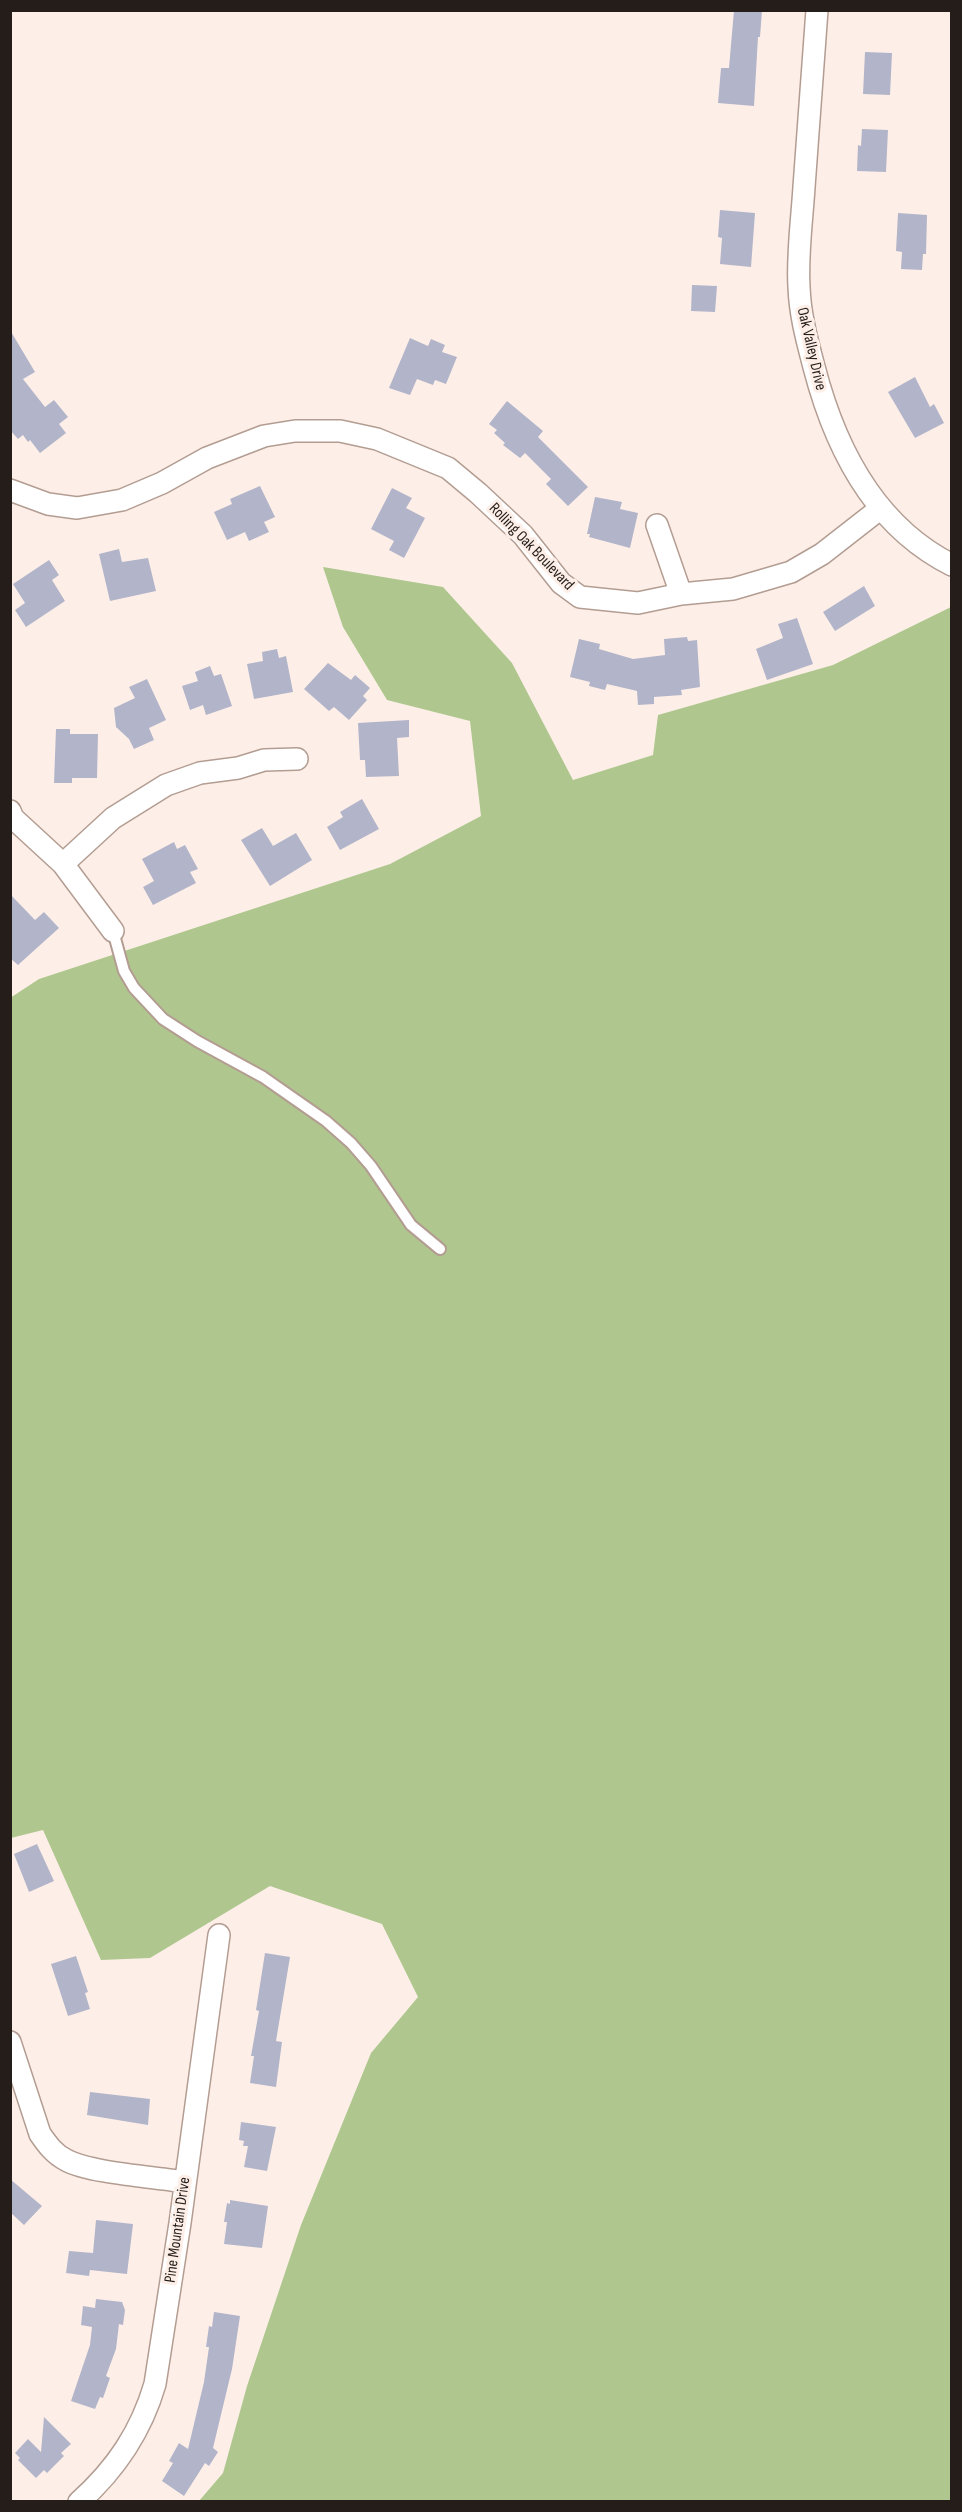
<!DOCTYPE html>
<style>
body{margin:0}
#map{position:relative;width:962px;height:2512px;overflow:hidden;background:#fdefe8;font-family:"Sofia Sans Condensed",sans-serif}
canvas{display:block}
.frame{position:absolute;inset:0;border:12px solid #251d19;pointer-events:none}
</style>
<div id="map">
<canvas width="962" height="2512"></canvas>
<div class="frame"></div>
</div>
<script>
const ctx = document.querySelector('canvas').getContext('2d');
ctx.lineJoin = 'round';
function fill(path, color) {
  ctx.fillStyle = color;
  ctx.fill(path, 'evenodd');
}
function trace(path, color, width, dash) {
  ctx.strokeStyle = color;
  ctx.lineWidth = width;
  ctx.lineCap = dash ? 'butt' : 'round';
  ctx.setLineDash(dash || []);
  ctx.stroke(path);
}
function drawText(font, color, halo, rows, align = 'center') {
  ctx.font = font + ' "Sofia Sans Condensed",sans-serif';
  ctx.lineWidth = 6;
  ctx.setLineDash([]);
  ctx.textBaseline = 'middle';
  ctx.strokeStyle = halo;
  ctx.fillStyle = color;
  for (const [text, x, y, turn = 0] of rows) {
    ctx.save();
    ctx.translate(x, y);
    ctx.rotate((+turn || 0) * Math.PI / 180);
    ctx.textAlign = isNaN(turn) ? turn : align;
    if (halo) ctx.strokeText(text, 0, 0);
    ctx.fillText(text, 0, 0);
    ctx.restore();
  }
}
fill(new Path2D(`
 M323,567L443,587L512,663L573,780L653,755L658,715L833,665L951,607V2501H199L223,2473L247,2386L301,2225L371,2053L418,1997L382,1924L270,1886L150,1958L101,1960L43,1830L11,1838L10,998L39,979L390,864L481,816L470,721L387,700L343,627Z`), '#afc78e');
fill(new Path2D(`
 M734,10H762L760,37H758L754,106L718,103L721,68H729Z
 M865,52L892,53L890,95L863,94Z
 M862,129L888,130L886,172L857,171L858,145L861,146Z
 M720,210L755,213L751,267L720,264L722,238L718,237Z
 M898,213L927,215L926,254H923L922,270L901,269L902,252L896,251Z
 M692,285L717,286L715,312L691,311Z
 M10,330L35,372L23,379L45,407L54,400L68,417L59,424L66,433L40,453L30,440L28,442L23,435L18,439L10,430Z
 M410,338L428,346L431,339L445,345L442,352L457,357L446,384L435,380L433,385L417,379L410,395L389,388Z
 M915,377L930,407L934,404L944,423L915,438L888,392Z
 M507,401L543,431L538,437L588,487L568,506L546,484L551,479L525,453L520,458L503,445L505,443L494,433L497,430L489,424Z
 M260,486L275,517L264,522L269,532L249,541L245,532L227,540L214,512L232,504L230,499Z
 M392,488L412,498L406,508L425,518L404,558L389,550L394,541L371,529Z
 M595,497L622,502L620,509L638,513L630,548L589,537L590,534H587Z
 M119,549L122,562L148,558L156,591L110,601L99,554Z
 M49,560L59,575L52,580L65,601L26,627L15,610L25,603L13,584Z
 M864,586L875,606L835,631L823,612Z
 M797,618L813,664L767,680L756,649L783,638L778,624Z
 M687,637L688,641L697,640L700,687L681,690L682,695L654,697V704L638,705L637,691L607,684L605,690L589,686L590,682L570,677L579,639L600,644L599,649L633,659L665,655L664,639Z
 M277,649L279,658L286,656L293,692L254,699L247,664L263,661L262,652Z
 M328,663L351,680L355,675L370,688L363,696L367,700L349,720L334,707L329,711L304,689Z
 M210,666L214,676L221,674L232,706L206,715L203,705L190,710L182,686L198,681L195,672Z
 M147,679L166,720L149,728L154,740L134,749L129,739L116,727L114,708L135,698L129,687Z
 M409,720V737L397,738L399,776L366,777L365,760H360L358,723Z
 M56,729H70V734H98L97,778H72V783H54Z
 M362,799L379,829L340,850L327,827L343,817L340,812Z
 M262,828L273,846L296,833L312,860L270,886L241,840Z
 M174,842L177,849L185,845L198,869L190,872L196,883L153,905L143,887L154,881L142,859Z
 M10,894L35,920L44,912L59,928L18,965L10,958Z
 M37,1844L54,1881L29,1892L14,1854Z
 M265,1953L290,1957L276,2041L282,2042L276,2087L250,2083L254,2056H251L259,2011L256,2010Z
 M76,1956L88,1992L85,1993L90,2009L68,2016L51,1964Z
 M90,2092L150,2099L148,2125L87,2115Z
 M241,2122L276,2127L267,2171L244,2167L248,2146H243L244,2141L239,2140Z
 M10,2179L42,2206L24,2225L10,2212Z
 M230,2200L268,2206L262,2248L224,2244L227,2222H224L227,2203L230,2204Z
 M96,2220L133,2224L127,2274L90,2270L89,2276L66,2273L69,2251L93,2253Z
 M96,2299L122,2302L125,2310L123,2325L119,2324L116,2349L106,2376L110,2378L103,2398L100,2397L95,2409L71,2401L90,2345L92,2327L81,2325L83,2306L95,2308Z
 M214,2312L240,2316L232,2369L213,2448L218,2452L209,2466L205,2463L184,2496L162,2481L173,2463L169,2461L179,2443L188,2449L204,2382L209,2347H206L209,2326L212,2327Z
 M44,2417L71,2444L61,2453L64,2456L47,2473L44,2470L36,2478L18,2460L20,2458L15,2453L28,2439L41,2452Z`), '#b2b4c9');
const lane = new Path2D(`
 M113,931L124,971L134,988L163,1019L197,1041L263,1077L326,1121L351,1143L371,1166L411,1225L440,1249`);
const street = new Path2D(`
 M817,10C813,69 808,128 804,187C802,220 797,254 799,287C800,315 807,340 814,367C835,448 874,526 952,565
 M10,490L48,504L77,508L122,500L162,483L207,458L264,436L295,431H340L377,439L448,468L478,493L523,535L561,583L580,597L638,603L681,594L733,589L791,572L822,554L881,508
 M657,525L681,594
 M10,811L13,818L63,864L113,931
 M63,864L113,818L166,785L200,773L238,768L264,760L297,759
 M10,2042L40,2134C47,2144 54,2154 66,2160C89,2173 156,2177 185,2182
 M79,2502C116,2469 141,2432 155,2384L180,2223L219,1935`);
trace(lane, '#b39d92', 14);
trace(street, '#b39d92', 24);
trace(lane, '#fff', 10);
trace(street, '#fff', 21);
drawText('16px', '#251d19', '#fdefe8', [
 ["Oak Valley Drive",811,349,77],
 ["Rolling Oak Boulevard",531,547,46],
 ["Pine Mountain Drive",178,2230,-82]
]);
</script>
